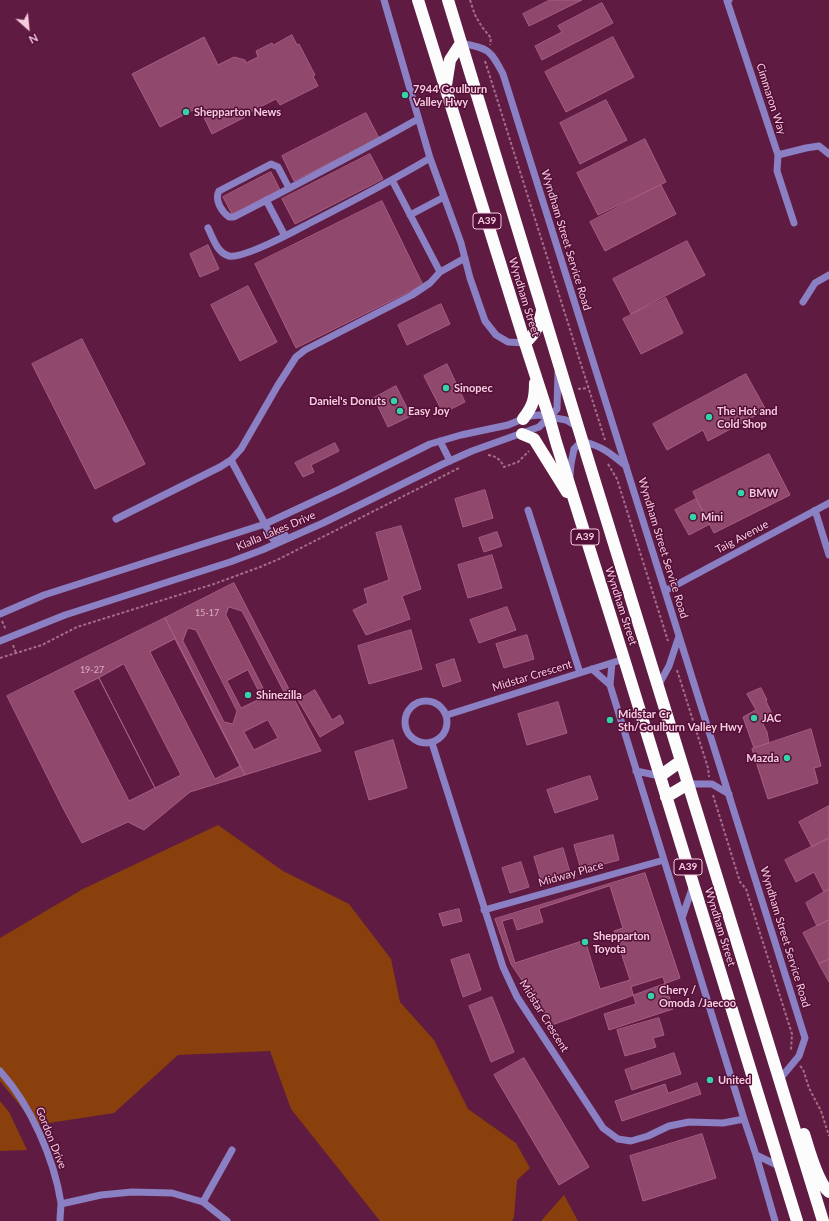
<!DOCTYPE html>
<style>
body{margin:0}
#map{position:relative;width:829px;height:1221px;overflow:hidden;background:#5f1b41;font-family:Lato,sans-serif}
canvas{display:block}
.north{position:absolute;left:8px;top:8px;width:40px;height:40px;-webkit-text-stroke:3px #530f37;paint-order:stroke;rotate:153deg;font-size:11px;font-weight:700;line-height:16px;text-align:center;color:#f7ccdf}
.north::after{content:'';display:block;margin:auto;width:14px;height:18px;background:#f7ccdf;clip-path:polygon(50% 0,100% 100%,50% 72%,0 100%)}
</style>
<div id="map">
<canvas width="829" height="1221"></canvas>
<div class="north">N</div>
</div>
<script>
const ctx = document.querySelector('canvas').getContext('2d');
ctx.lineJoin = 'round';
function fill(path, color) {
  ctx.fillStyle = color;
  ctx.fill(path, 'evenodd');
}
function trace(path, color, width, dash) {
  ctx.strokeStyle = color;
  ctx.lineWidth = width;
  ctx.lineCap = dash ? 'butt' : 'round';
  ctx.setLineDash(dash || []);
  ctx.stroke(path);
}
function drawText(font, color, halo, rows, align = 'center') {
  ctx.font = font + ' Lato,sans-serif';
  ctx.lineWidth = 3;
  ctx.setLineDash([]);
  ctx.textBaseline = 'middle';
  ctx.strokeStyle = halo;
  ctx.fillStyle = color;
  for (const [text, x, y, turn = 0] of rows) {
    ctx.save();
    ctx.translate(x, y);
    ctx.rotate((+turn || 0) * Math.PI / 180);
    ctx.textAlign = isNaN(turn) ? turn : align;
    if (halo) ctx.strokeText(text, 0, 0);
    ctx.fillText(text, 0, 0);
    ctx.restore();
  }
}
fill(new Path2D(`
 M218,825L283,871L349,904L391,959L400,1002L434,1040L468,1109L516,1143L530,1168L517,1180L514,1217L512,1221H380L291,1109L270,1051L178,1055L114,1113L36,1125L0,1081V938L83,889Z
 M0,1101L9,1112L27,1150L0,1151Z
 M564,1195L578,1221H541Z`), '#89400c');
const building = new Path2D(`
 M550,0H582L529,26L523,14Z
 M602,3L613,23L542,60L535,46L562,32L558,26Z
 M292,35L297,45L299,44L315,75L313,76L318,86L280,105L276,99L244,115L245,117L212,134L199,107L160,127L132,74L204,37L218,65L234,57L245,60L246,63L258,57L256,51L272,43L273,45Z
 M613,37L634,77L566,112L545,72Z
 M606,100L627,140L580,164L560,123Z
 M366,113L379,138L294,181L282,156Z
 M645,139L666,182L598,215L577,173Z
 M370,154L383,179L295,224L282,199Z
 M271,172L280,190L232,214L223,197Z
 M661,185L676,214L605,251L590,222Z
 M382,201L423,285L296,348L255,264Z
 M687,241L705,275L631,314L613,279Z
 M208,245L219,269L200,277L190,254Z
 M248,286L277,342L240,361L211,305Z
 M666,298L683,333L641,354L623,319Z
 M441,304L450,324L407,345L398,325Z
 M82,339L145,464L95,489L32,364Z
 M447,364L465,402L443,413L424,376Z
 M746,374L766,410L708,441L703,430L667,450L653,424Z
 M396,386L411,416L388,427L374,398Z
 M335,443L339,451L311,465L314,472L303,477L295,463Z
 M769,454L790,495L714,533L693,492Z
 M485,490L493,518L463,527L455,499Z
 M696,499L710,524L689,535L675,510Z
 M401,526L421,589L402,596L410,619L366,635L353,610L368,603L364,589L389,580L376,533Z
 M497,532L502,546L484,552L479,538Z
 M492,555L502,588L468,598L458,565Z
 M234,583L321,751L245,775L165,618Z
 M229,607L242,611L284,692L281,700L267,696L226,615Z
 M507,607L516,630L479,643L470,620Z
 M165,618L245,775L190,792L144,830L128,822L82,843L64,810L7,696Z
 M188,628L196,630L237,711L233,724L224,722L183,641Z
 M411,630L422,669L369,684L358,646Z
 M527,635L534,659L504,668L496,644Z
 M175,639L240,766L215,779L150,652Z
 M454,659L461,681L443,687L436,665Z
 M124,664L181,775L155,788L99,678Z
 M248,670L262,698L241,708L227,681Z
 M99,678L155,788L129,801L73,691Z
 M761,688L767,700L766,701L772,714L761,720L767,732L769,743L754,748L743,717L756,710L747,694Z
 M315,690L332,720L340,715L344,723L320,737L298,700Z
 M558,702L567,733L527,745L518,714Z
 M268,720L278,738L254,750L244,732Z
 M811,729L821,766L814,768L818,783L768,799L752,749Z
 M393,740L407,788L369,800L355,752Z
 M590,776L598,799L555,813L547,790Z
 M829,806V838L812,847L799,822Z
 M613,835L619,860L581,870L574,845Z
 M829,838V889L824,892L814,872L796,882L785,860Z
 M563,848L571,876L542,884L534,857Z
 M521,862L529,887L510,893L502,868Z
 M645,873L680,978L552,1025L511,964L495,919Z
 M610,886L623,928L614,931L630,980L600,989L585,940L515,963L502,921L513,918L517,930L543,922L539,909Z
 M829,889V920L817,926L806,903Z
 M459,909L462,921L443,926L439,914Z
 M829,920V959L819,964L803,933Z
 M469,954L481,990L463,997L451,960Z
 M829,959V982L819,964Z
 M663,977L673,1009L609,1030L604,1014L636,1004L631,987Z
 M492,997L514,1052L491,1062L469,1006Z
 M659,1018L664,1035L653,1038L656,1047L625,1056L617,1030Z
 M674,1053L681,1074L632,1090L625,1070Z
 M524,1058L589,1167L559,1185L494,1075Z
 M697,1083L701,1094L622,1121L615,1101L665,1084L668,1093Z
 M702,1134L716,1178L643,1201L630,1156Z`);
fill(building, '#90486d');
trace(building, '#a85e83', 1);
trace(new Path2D(`
 M470,0L475,15L482,27L491,38L490,45
 M485,61L605,440
 M578,389L588,388
 M488,455C496,456 501,460 504,467L518,462L529,451
 M608,464L617,479L668,641
 M2,621L6,630
 M13,645L16,653
 M0,658L42,645L77,627L214,584L260,567L279,559L459,468
 M677,670L708,768L709,777
 M713,795L740,882L746,889L792,1034L791,1050
 M800,1066L803,1069L809,1088L821,1111L829,1136`), '#a66d8a', 2, [3, 2]);
trace(new Path2D(`
 M384,0L430,158L461,243L470,278L485,321L496,335L508,342L525,343
 M729,0L727,1L778,155L806,148L819,146L829,154
 M461,43C489,49 490,49 503,74L805,1038L799,1056L779,1080
 M778,155L777,171L794,223
 M392,180L440,272
 M289,188L278,167L271,164L219,191C214,200 222,212 229,217H234C296,185 358,153 418,119
 M266,200L285,236
 M410,215L444,197
 M208,228C213,238 217,253 229,256C244,259 293,232 308,224C349,203 390,182 430,158
 M803,302L815,283L829,275
 M440,441L450,461
 M231,460L265,524L271,537L273,539H276L285,535
 M570,476L571,464L574,449L582,441C603,447 609,452 626,466
 M528,510L580,673
 M815,510L829,555
 M116,519L220,467L231,460L241,449L278,385L296,357L305,350L412,295L430,283L440,272L465,258
 M665,591L829,503
 M0,614L44,595L265,524L340,489L430,444L461,435L508,425L530,416L539,415L566,420L578,427
 M0,641L65,615L230,562L262,550L323,523L443,464L472,451L539,427L557,409L558,372
 M612,663L610,685L744,1119L756,1155L781,1167
 M592,669L610,685
 M658,686L669,666L679,636
 M405 722a21 21 0 1 1 42 0a21 21 0 1 1-42 0Z
 M447,715L624,659
 M432,743L503,967L517,997L603,1128L618,1139L631,1141L648,1136L669,1126L689,1122L723,1123L744,1119
 M636,771L660,776
 M688,784H712L729,794
 M484,910L664,860
 M682,918L693,886
 M0,1071C30,1104 54,1158 61,1203C61,1208 60,1215 60,1221
 M756,1155L775,1221
 M203,1202L232,1150
 M61,1204L101,1195L132,1192L172,1193L203,1202L227,1221`), '#8a80c3', 7);
trace(new Path2D(`
 M418,0L525,343L549,417L556,442L624,659L797,1221
 M448,0L586,453L823,1221
 M446,85L450,60L461,43
 M525,343C536,333 539,326 542,311
 M523,419C533,406 535,399 535,383
 M522,434L534,439L567,492
 M660,776L681,761
 M666,797L688,784
 M804,1134C809,1149 817,1182 829,1192`), '#fcfcfc', 12);
for (const [x, y, r, color] of [
 [405,95,4,"#32d4a8"],
 [186,112,4,"#32d4a8"],
 [446,388,4,"#32d4a8"],
 [394,401,4,"#32d4a8"],
 [400,411,4,"#32d4a8"],
 [709,417,4,"#32d4a8"],
 [741,493,4,"#32d4a8"],
 [693,517,4,"#32d4a8"],
 [248,695,4,"#32d4a8"],
 [754,718,4,"#32d4a8"],
 [610,720,4,"#32d4a8"],
 [787,758,4,"#32d4a8"],
 [585,942,4,"#32d4a8"],
 [651,996,4,"#32d4a8"],
 [710,1080,4,"#32d4a8"]
]) {
  const dot = new Path2D();
  dot.arc(x, y, r, 0, 2 * Math.PI);
  ctx.fillStyle = color;
  ctx.fill(dot);
  trace(dot, '#530f37', 1.5);
}
drawText('9px', '#ddabc2', null, [
 ["15-17",207,613],
 ["19-27",92,670]
]);
for (const [x, y, w] of [
 [487,221,28],
 [585,537,28],
 [688,867,28]
]) {
  const box = new Path2D();
  box.roundRect(x - w / 2, y - 8, w, 16, 3);
  ctx.fillStyle = '#530f37';
  ctx.fill(box);
  trace(box, '#f7ccdf', 1);
}
drawText('bold 10px', '#f7ccdf', null, [
 ["A39",487,221],
 ["A39",585,537],
 ["A39",688,867]
]);
drawText('bold 11px', '#f7ccdf', '#530f37', [
 ["7944 Goulburn",413,89],
 ["Valley Hwy",413,102],
 ["Shepparton News",194,112],
 ["Sinopec",454,388],
 ["Daniel's Donuts",386,401,"right"],
 ["Easy Joy",408,411],
 ["The Hot and",717,411],
 ["Cold Shop",717,424],
 ["BMW",749,493],
 ["Mini",701,517],
 ["Shinezilla",256,695],
 ["Midstar Cr",618,714],
 ["Sth/Goulburn Valley Hwy",618,727],
 ["JAC",762,718],
 ["Mazda",779,758,"right"],
 ["Shepparton",593,936],
 ["Toyota",593,949],
 ["Chery /",659,990],
 ["Omoda /Jaecoo",659,1003],
 ["United",718,1080]
], 'left');
drawText('11px', '#f7ccdf', '#530f37', [
 ["Cimmaron Way",771,99,72],
 ["Wyndham Street Service Road",566,240,73],
 ["Wyndham Street",524,297,73],
 ["Kialla Lakes Drive",276,531,-23],
 ["Taig Avenue",742,537,-28],
 ["Wyndham Street Service Road",663,548,73],
 ["Wyndham Street",621,606,72],
 ["Midstar Crescent",532,676,-17],
 ["Midway Place",571,874,-16],
 ["Wyndham Street",720,927,73],
 ["Wyndham Street Service Road",785,937,73],
 ["Midstar Crescent",544,1016,58],
 ["Gordon Drive",51,1138,68]
]);
</script>
